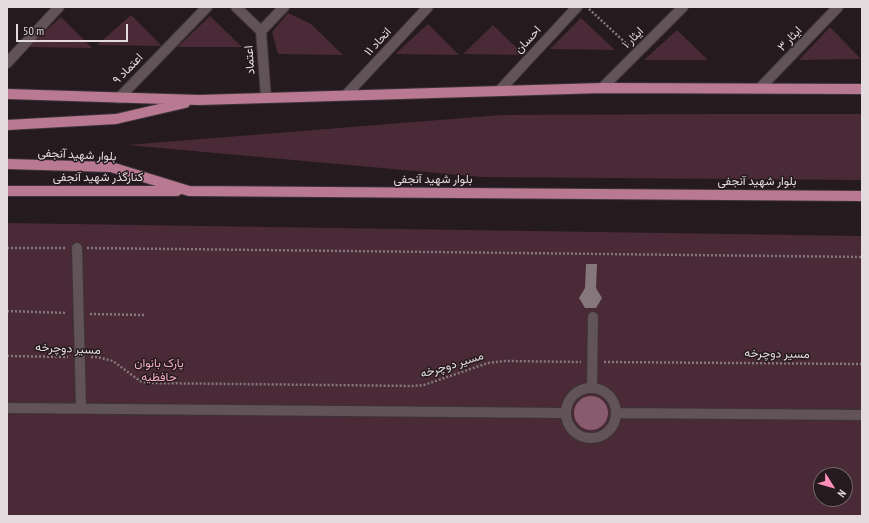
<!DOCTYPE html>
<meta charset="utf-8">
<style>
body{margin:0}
#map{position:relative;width:869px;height:523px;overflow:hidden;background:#251a1e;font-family:"PT Sans Narrow",sans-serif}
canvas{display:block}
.frame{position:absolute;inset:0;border:8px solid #e4dbde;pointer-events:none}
.north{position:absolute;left:813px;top:467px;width:40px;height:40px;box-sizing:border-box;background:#251a1e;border:1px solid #71676b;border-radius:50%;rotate:127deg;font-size:11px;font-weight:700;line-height:16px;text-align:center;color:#e4dbde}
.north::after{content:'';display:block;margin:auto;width:14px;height:18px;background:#ff8ebb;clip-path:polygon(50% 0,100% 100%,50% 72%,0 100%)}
.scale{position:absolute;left:16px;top:24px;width:112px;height:18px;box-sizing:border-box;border:2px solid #e4dbde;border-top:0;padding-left:5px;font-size:12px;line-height:14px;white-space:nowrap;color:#e4dbde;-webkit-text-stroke:3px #251a1e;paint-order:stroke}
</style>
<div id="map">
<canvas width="869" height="523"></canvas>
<div class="frame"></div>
<div class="north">N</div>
<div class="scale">50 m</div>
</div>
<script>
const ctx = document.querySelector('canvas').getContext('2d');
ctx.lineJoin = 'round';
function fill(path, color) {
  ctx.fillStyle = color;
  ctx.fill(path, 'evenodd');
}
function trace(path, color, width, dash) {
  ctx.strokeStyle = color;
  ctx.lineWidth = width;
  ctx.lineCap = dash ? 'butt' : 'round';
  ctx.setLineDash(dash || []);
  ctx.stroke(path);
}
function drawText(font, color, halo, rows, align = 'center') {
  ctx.font = font + ' "PT Sans Narrow",Vazirmatn,sans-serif';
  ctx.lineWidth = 3;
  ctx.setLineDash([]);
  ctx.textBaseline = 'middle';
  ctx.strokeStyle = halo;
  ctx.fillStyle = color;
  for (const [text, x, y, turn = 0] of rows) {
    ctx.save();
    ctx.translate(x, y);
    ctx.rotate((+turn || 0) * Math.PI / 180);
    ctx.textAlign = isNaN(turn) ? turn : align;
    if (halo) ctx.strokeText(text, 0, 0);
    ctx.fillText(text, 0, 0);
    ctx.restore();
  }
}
fill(new Path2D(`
 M288,13L311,24L343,55L278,54L272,32Z
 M131,15L162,46L97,45Z
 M210,16L242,47H177Z
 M61,17L92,48L27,47Z
 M581,18L615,50L550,49Z
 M428,24L459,55L395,54Z
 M493,25L524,55L463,54Z
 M830,27L861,59L799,60Z
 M677,30L708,60H643H644Z
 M712,114H862V180L481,177L127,145L501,115Z
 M7,223L862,236V516H7ZM821,475H845V499H821Z`), '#492a36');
fill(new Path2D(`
 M574 413a17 17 0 1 1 34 0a17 17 0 1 1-34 0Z`), '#895c6d');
fill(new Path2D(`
 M586,264H597L596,288L602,298L596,308H585L579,298L585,288Z`), '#86777c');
const minor = new Path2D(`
 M236,7L261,31L266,98
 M261,31L284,7
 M7,63L59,7
 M602,88L683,7
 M760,88L838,7
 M499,91L577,7
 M346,95L428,7
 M119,98L207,7
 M77,248L81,408
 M566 413a25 25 0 1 1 50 0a25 25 0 1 1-50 0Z
 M592,388L593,317
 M7,408L565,413
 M616,413L862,415`);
const major = new Path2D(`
 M7,94L199,100L602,88L862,89
 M7,125L116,119L185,103
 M7,164L111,167L189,191L862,196
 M7,191H177`);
trace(minor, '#3d3437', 12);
trace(major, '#3d3437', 12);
trace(new Path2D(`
 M589,9L629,46
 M7,248H66
 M87,248L862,257
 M7,311L67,313
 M90,314L144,315
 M7,356L68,357
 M91,357H97L113,361L140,381L148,383L413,386L424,385L488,363L505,361L581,362
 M604,362L862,364`), '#83797c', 2.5, [2, 2]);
trace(minor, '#615358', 10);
trace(major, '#b97992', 10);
drawText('12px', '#e4dbde', '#251a1e', [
 ["ایثار ۱",633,38,-45],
 ["ایثار ۳",790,39,-46],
 ["احسان",528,40,-47],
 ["اتحاد ۱۱",378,42,-47],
 ["اعتماد",250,60,-94],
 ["اعتماد ۹",128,69,-46],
 ["بلوار شهید آنجفی",77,155,3],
 ["کنارگذر شهید آنجفی",98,178],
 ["بلوار شهید آنجفی",433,180],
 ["بلوار شهید آنجفی",757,182],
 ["مسیر دوچرخه",68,349,3],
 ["مسیر دوچرخه",777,354,1],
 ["مسیر دوچرخه",452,365,-17]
]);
drawText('12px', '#f7adc8', '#251a1e', [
 ["پارک بانوان",159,364],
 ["حافظیه",159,378]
]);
</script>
